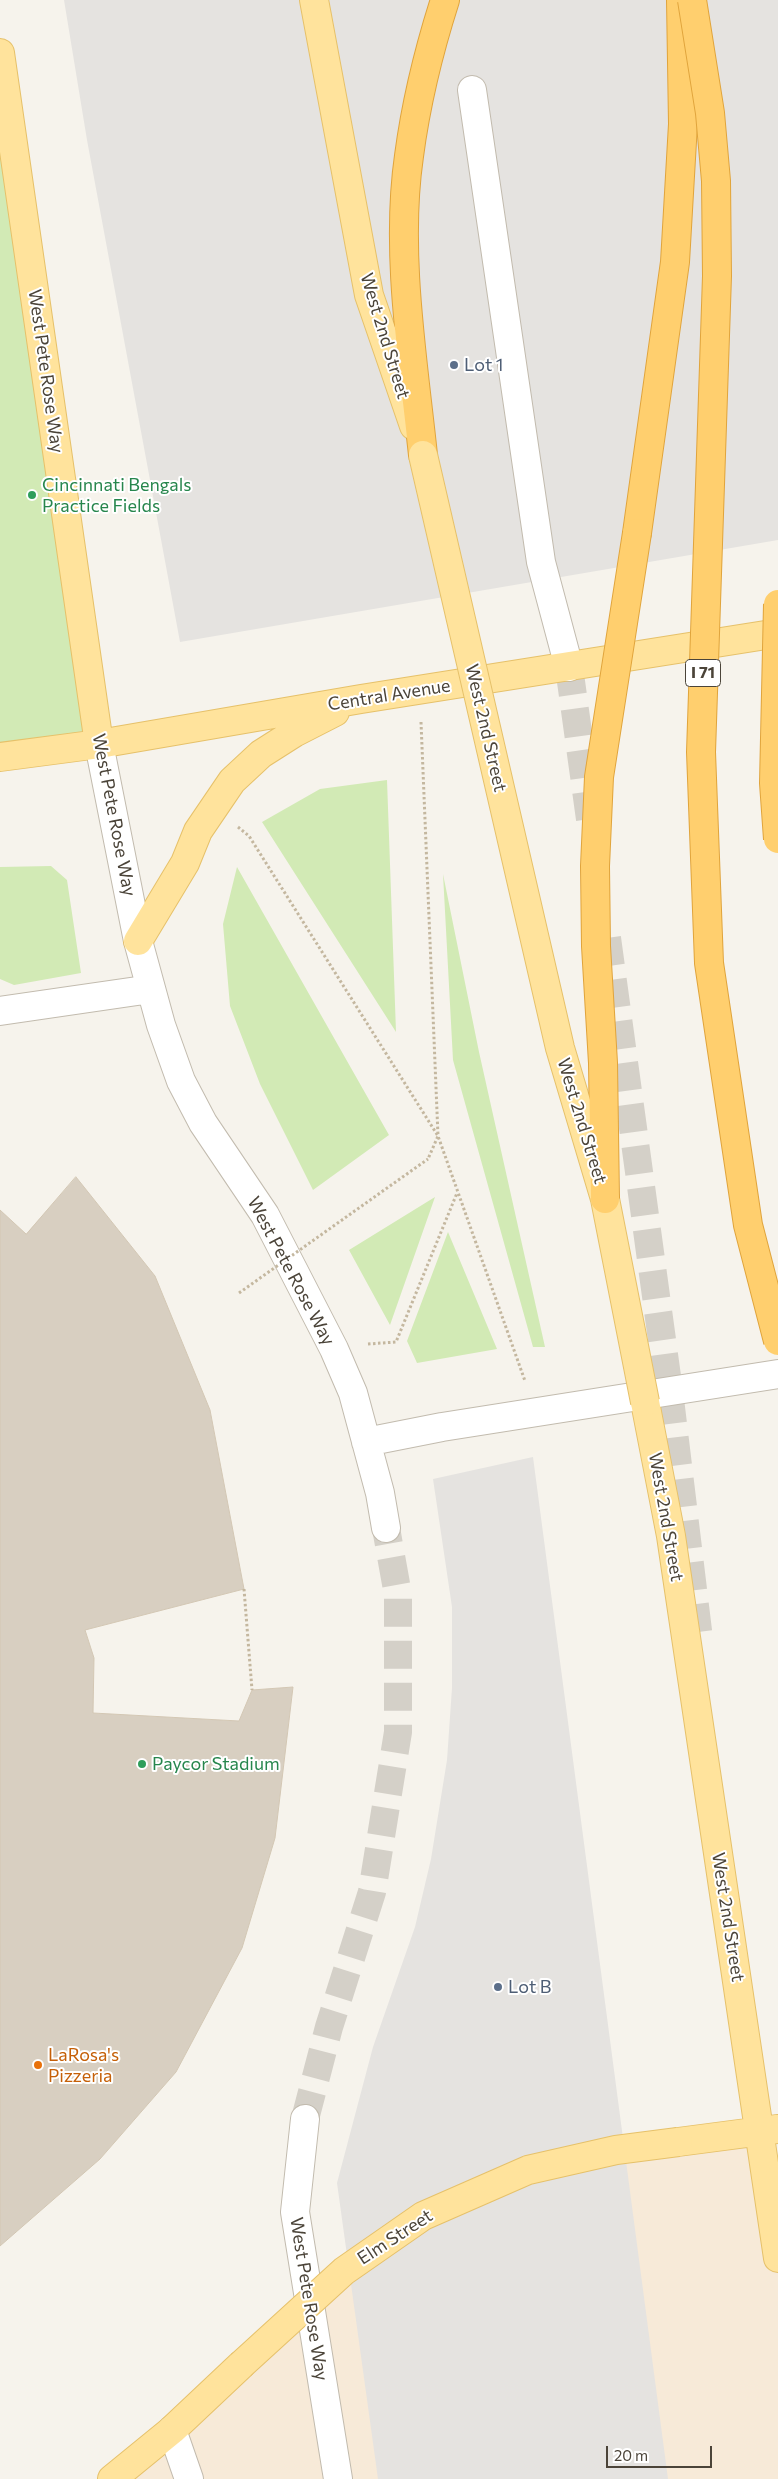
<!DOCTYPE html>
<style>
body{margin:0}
#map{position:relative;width:778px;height:2479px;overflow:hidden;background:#f6f3ec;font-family:Commissioner,sans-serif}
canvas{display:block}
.scale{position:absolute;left:606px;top:2446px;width:106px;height:22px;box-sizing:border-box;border:2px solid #4b4439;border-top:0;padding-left:6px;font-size:15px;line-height:18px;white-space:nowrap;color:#4b4439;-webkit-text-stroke:4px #fff;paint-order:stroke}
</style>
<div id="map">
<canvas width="778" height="2479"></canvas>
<div class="scale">20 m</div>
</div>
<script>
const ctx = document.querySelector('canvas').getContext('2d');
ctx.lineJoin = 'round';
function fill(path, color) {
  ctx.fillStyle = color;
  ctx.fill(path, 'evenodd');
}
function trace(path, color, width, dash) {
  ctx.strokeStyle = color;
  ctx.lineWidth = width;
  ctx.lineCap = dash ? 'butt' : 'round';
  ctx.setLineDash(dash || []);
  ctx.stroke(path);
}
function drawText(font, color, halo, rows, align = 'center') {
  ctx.font = font + ' Commissioner,sans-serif';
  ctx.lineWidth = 4;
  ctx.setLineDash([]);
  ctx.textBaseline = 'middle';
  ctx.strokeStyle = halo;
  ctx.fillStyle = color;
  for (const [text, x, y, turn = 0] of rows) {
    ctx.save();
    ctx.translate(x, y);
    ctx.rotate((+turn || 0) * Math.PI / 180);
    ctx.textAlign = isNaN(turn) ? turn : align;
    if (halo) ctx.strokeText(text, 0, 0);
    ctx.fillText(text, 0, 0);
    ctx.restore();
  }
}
fill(new Path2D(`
 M759,2130L778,2258V2479H112L344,2271L528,2170Z`), '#f7ead8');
fill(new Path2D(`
 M0,53L99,744L0,757Z
 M387,780L396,1032L262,822L320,789Z
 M51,866L67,880L81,973L14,985L0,979V867Z
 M237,867L389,1135L313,1190L260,1084L230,1006L223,924Z
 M443,874L479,1052L545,1347H533L453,1060Z
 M435,1197L390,1325L349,1250Z
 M448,1232L497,1349L417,1363L407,1341Z`), '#d2eab5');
fill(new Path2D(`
 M64,0H778V540L180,642L87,140Z
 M533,1457L668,2479H378L337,2183L373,2047L415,1927L431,1859L447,1760L452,1688V1607L433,1479Z`), '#e5e3e0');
const building = new Path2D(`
 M76,1177L155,1276L210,1410L244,1589L85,1630L94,1658L93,1713L239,1721L252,1690L293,1687L275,1838L242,1948L176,2072L100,2159L0,2246V1210L26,1234Z`);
fill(building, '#d8cfc1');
trace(building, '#d3c7b4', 1);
trace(new Path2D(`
 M569,667L590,819
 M607,938L669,1391L699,1639
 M305,2119L329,2027L372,1892L398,1732V1595L386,1528`), '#d4d0c8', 28, [28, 14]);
const minor = new Path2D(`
 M472,90L541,562L569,667
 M99,744L138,941L161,1025L181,1081L203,1123L265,1215L334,1349L353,1393L380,1493L386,1528
 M0,1011L151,989
 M366,1442L442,1427L778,1374
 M305,2119L295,2212L338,2479
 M172,2430L189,2479`);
const major = new Path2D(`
 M314,0L369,295L414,426
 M0,53L99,744
 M0,757L99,744L361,699L778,633
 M138,941L185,863L198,831L232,781L261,754L294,733L335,712
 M645,1402L671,1536L778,2258
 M678,2142L777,2129
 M112,2479L172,2430L241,2365`);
const highway = new Path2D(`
 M423,455C413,359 395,252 409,156C416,103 429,50 445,0
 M637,533L675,262L683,124L681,0`);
trace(minor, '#c2bbae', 30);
trace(major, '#e6c16a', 30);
trace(highway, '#e0a43c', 30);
trace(new Path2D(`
 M421,722L438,1136L428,1159
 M238,827L249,836L438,1136L525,1381
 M368,1344L396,1342L457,1193
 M244,1589L252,1690`), '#c4b79f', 3, [2.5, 2.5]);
trace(minor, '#fff', 28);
trace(major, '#ffe39c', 28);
trace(highway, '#ffcf6e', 28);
const majorBridge = new Path2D(`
 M423,455L560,1048L605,1199L645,1402
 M241,2365L344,2271L423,2216L528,2170L616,2150L678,2142`);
const highwayBridge = new Path2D(`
 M692,0L710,113L716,181L717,276L701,752L709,963L748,1225L778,1341
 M778,604L774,783L778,839
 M605,1199L603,1063L596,946L595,866L599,777L637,533`);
trace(majorBridge, '#e6c16a', 30, []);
trace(highwayBridge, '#e0a43c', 30, []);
trace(new Path2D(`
 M239,1293L428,1159`), '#c4b79f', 3, [2.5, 2.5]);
trace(majorBridge, '#ffe39c', 28);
trace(highwayBridge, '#ffcf6e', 28);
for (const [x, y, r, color] of [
 [454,365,5,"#5c6f8a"],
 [32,495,5,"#2e9e5b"],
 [142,1764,5,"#2e9e5b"],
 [498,1987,5,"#5c6f8a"],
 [38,2065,5,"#e8710a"]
]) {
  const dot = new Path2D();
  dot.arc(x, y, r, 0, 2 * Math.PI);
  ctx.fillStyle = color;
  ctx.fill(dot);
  trace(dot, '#fff', 2);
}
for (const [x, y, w] of [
 [703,673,35]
]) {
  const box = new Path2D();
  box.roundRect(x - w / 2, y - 13.5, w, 27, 4);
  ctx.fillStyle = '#fff';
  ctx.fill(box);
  trace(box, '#4b4439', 1);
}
drawText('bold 16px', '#4b4439', null, [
 ["I 71",703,673]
]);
drawText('18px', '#4b4439', '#fff', [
 ["West 2nd Street",385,336,73],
 ["West Pete Rose Way",46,371,82],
 ["Central Avenue",389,695,-9],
 ["West 2nd Street",486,728,77],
 ["West Pete Rose Way",114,815,79],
 ["West 2nd Street",582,1121,73],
 ["West Pete Rose Way",291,1271,62],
 ["West 2nd Street",666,1517,80],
 ["West 2nd Street",728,1917,81],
 ["Elm Street",395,2237,-33],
 ["West Pete Rose Way",309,2299,81]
]);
drawText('18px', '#4e5e75', '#fff', [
 ["Lot 1",464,365],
 ["Lot B",508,1987]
], 'left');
drawText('18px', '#27864d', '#fff', [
 ["Cincinnati Bengals",42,485],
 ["Practice Fields",42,506],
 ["Paycor Stadium",152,1764]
], 'left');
drawText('18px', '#c56008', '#fff', [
 ["LaRosa's",48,2055],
 ["Pizzeria",48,2076]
], 'left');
</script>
